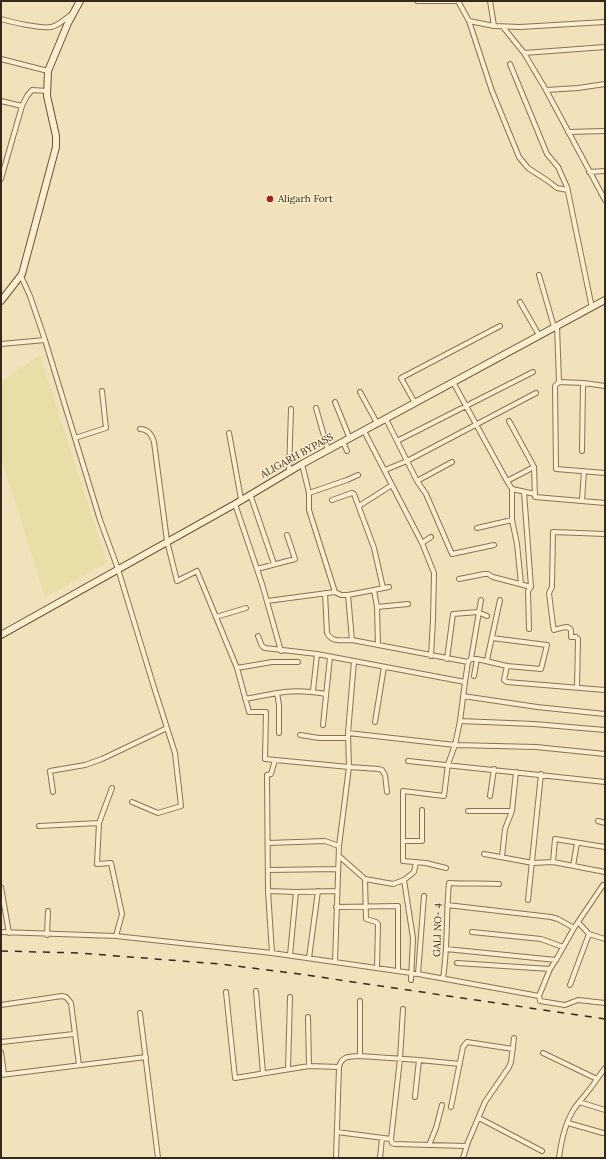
<!DOCTYPE html>
<style>
body{margin:0}
#map{position:relative;width:606px;height:1159px;overflow:hidden;background:#f1e2bc;font-family:Lora,serif}
canvas{display:block}
.frame{position:absolute;inset:0;border:2px solid #37291a;pointer-events:none}
</style>
<div id="map">
<canvas width="606" height="1159"></canvas>
<div class="frame"></div>
</div>
<script>
const ctx = document.querySelector('canvas').getContext('2d');
ctx.lineJoin = 'round';
function fill(path, color) {
  ctx.fillStyle = color;
  ctx.fill(path, 'evenodd');
}
function trace(path, color, width, dash) {
  ctx.strokeStyle = color;
  ctx.lineWidth = width;
  ctx.lineCap = dash ? 'butt' : 'round';
  ctx.setLineDash(dash || []);
  ctx.stroke(path);
}
function drawText(font, color, halo, rows, align = 'center') {
  ctx.font = font + ' Lora,serif';
  ctx.lineWidth = 3;
  ctx.setLineDash([]);
  ctx.textBaseline = 'middle';
  ctx.strokeStyle = halo;
  ctx.fillStyle = color;
  for (const [text, x, y, turn = 0] of rows) {
    ctx.save();
    ctx.translate(x, y);
    ctx.rotate((+turn || 0) * Math.PI / 180);
    ctx.textAlign = isNaN(turn) ? turn : align;
    if (halo) ctx.strokeText(text, 0, 0);
    ctx.fillText(text, 0, 0);
    ctx.restore();
  }
}
fill(new Path2D(`
 M40,355L107,563L45,597L1,458V382Z`), '#e7dea8');
const street = new Path2D(`
 M417,1H459
 M458,1L469,21L492,91L519,157L528,168L548,181L557,188L568,190
 M490,1L494,26L520,27L605,22
 M1,19C11,22 42,29 51,27C58,26 66,18 72,14
 M469,21L494,26
 M503,27L524,53
 M605,47L524,53L546,90L578,88L605,84
 M1,59L48,71
 M510,64L547,154L558,167L567,187L592,308
 M546,90L605,200
 M1,101L22,106
 M568,132L605,131
 M589,172L605,171
 M1,179L22,106L27,96L32,90L47,91
 M539,275L554,327
 M21,276L30,296L45,340L100,520L118,569L153,684L175,753L181,806L158,813L132,802
 M520,302L539,335
 M557,326L559,382L555,386L556,469L605,473
 M1,344L45,340
 M453,382L507,481L534,467L535,497L605,503
 M559,382L584,383
 M360,392L377,423
 M335,402L350,439
 M415,403L401,378L500,326
 M316,408L328,450
 M386,419L417,481L426,494L452,554L494,545
 M509,421L534,467
 M140,429C148,429 152,435 154,442L167,541L177,581L197,571L237,668L249,712H266L265,759L349,767L379,769L382,770L385,775L387,792
 M364,431L422,543
 M229,433L241,499
 M75,438L106,428L102,391
 M397,441L533,372
 M343,442L347,451
 M582,451L583,387L584,383L605,386
 M302,464L309,493V510L335,592L341,595H348L389,587
 M385,470L407,461L536,393
 M289,472L291,409
 M417,481L452,462
 M507,481L512,489V520L517,544L521,584
 M512,489L535,494
 M524,492L531,587L528,591L529,629
 M309,493L347,480L358,475
 M250,494L274,564
 M332,500L352,493L354,494L374,548L383,588
 M582,501L584,471
 M235,504L262,584L281,651
 M359,506L392,485
 M477,528L512,520
 M257,569L295,559L287,535
 M459,579L484,574H488L493,577L531,587
 M374,590L377,607L378,645
 M325,593L327,633C332,643 343,640 352,640L468,662L471,659H477L507,666L541,669L547,645L492,638
 M348,595L352,640
 M267,601L335,592
 M377,607L408,604
 M216,617L246,608
 M258,636L262,646L265,648L317,654L465,682L468,662
 M431,656L433,620L434,573L422,543L431,537
 M447,659L453,614L478,612L487,616
 M471,659L481,600
 M487,660L500,600
 M507,666L504,680L507,682L605,690
 M237,668L272,662H298
 M474,676L477,659
 M465,682L460,721L534,724L605,730
 M577,687L578,639L576,637H571C571,634 571,632 571,630C568,624 558,629 554,630L553,625L549,593L552,587L553,532L605,534
 M313,691L317,654
 M277,693C293,690 309,691 326,694
 M463,696L537,707L605,714
 M245,699L277,693L279,705V733
 M375,722L384,667
 M323,725L330,657
 M348,733L455,745L536,747L605,754
 M300,735L319,738H348
 M408,761L605,782
 M112,788L99,823L97,864L111,863L122,914L116,936
 M53,792L50,771L85,765L102,759L167,728
 M490,796L494,769
 M468,811H512L516,772
 M598,821L605,823
 M39,826L99,823
 M403,841H422V810
 M268,843L325,841L339,846
 M484,854L533,863L553,862L555,839L605,847
 M339,856L365,879L393,884L404,880L414,872L416,862
 M502,857L505,829L512,811
 M553,862L605,872
 M573,866L577,843
 M446,868L426,863L403,861V791L444,796L448,764L455,745L460,721
 M268,870L338,869
 M365,879L366,919L376,922L378,924L377,968
 M404,880L413,938L411,980
 M1,887L9,933
 M268,891L296,892L337,891
 M528,900L541,774
 M447,905L551,917L558,919L574,928
 M336,907L398,906V971
 M578,922L589,934
 M1,932L116,936L272,953L268,891L267,775L271,774L275,760
 M472,932L541,939L563,947
 M47,935L48,911
 M446,949L556,960
 M272,953L418,974L539,996L540,1001L565,1005L578,1000L605,1003
 M290,955L296,892
 M309,958L318,891
 M335,962L339,846L349,767L348,733L354,661
 M457,963L550,969
 M418,974L424,896
 M443,978C448,947 446,914 449,883C466,884 482,883 499,884
 M570,985L589,934L605,939
 M256,991L263,1073
 M226,992L235,1078L309,1066L339,1067C342,1055 350,1057 360,1056
 M539,996L550,969L556,960L574,928L603,885
 M360,1001V1056L419,1060L460,1064
 M1,1005L62,996L66,997L71,1003L79,1065
 M403,1009L400,1059L391,1139L392,1143L395,1144L466,1146
 M140,1013L158,1158
 M308,1017L309,1066
 M1,1042L74,1034
 M1,1052L4,1074
 M543,1053L597,1079L605,1068
 M288,1069L290,997
 M1,1075L146,1057
 M415,1097L419,1060
 M579,1102L605,1110
 M451,1107L463,1047L467,1042L513,1049
 M479,1118L542,1151
 M568,1123L603,1133
 M337,1132L391,1139
 M429,1145L436,1128L442,1105
 M336,1158L339,1067
 M380,1158L382,1138
 M463,1158L468,1142L485,1102L509,1067L511,1062L514,1038
 M559,1158C561,1142 565,1123 574,1109C581,1099 590,1090 597,1079`);
const secondary = new Path2D(`
 M1,301L22,274L56,147V136L47,96L48,71L68,23L80,1
 M1,635L235,504L302,464L605,300`);
trace(street, '#897254', 6);
trace(secondary, '#6b5338', 8);
trace(street, '#fbefcf', 4);
trace(secondary, '#fbefcf', 6);
trace(new Path2D(`
 M1,951L79,953L220,964L299,974L605,1019`), '#37291a', 1.5, [7, 7]);
for (const [x, y, r, color] of [
 [270,199,4,"#9d2220"]
]) {
  const dot = new Path2D();
  dot.arc(x, y, r, 0, 2 * Math.PI);
  ctx.fillStyle = color;
  ctx.fill(dot);
  trace(dot, '#f8eccc', 1.5);
}
drawText('10px', '#37291a', '#f8eccc', [
 ["Aligarh Fort",278,199]
], 'left');
drawText('10px', '#37291a', '#f8eccc', [
 ["ALIGARH BYPASS",297,456,-29],
 ["GALI NO- 4",438,930,-88]
]);
</script>
